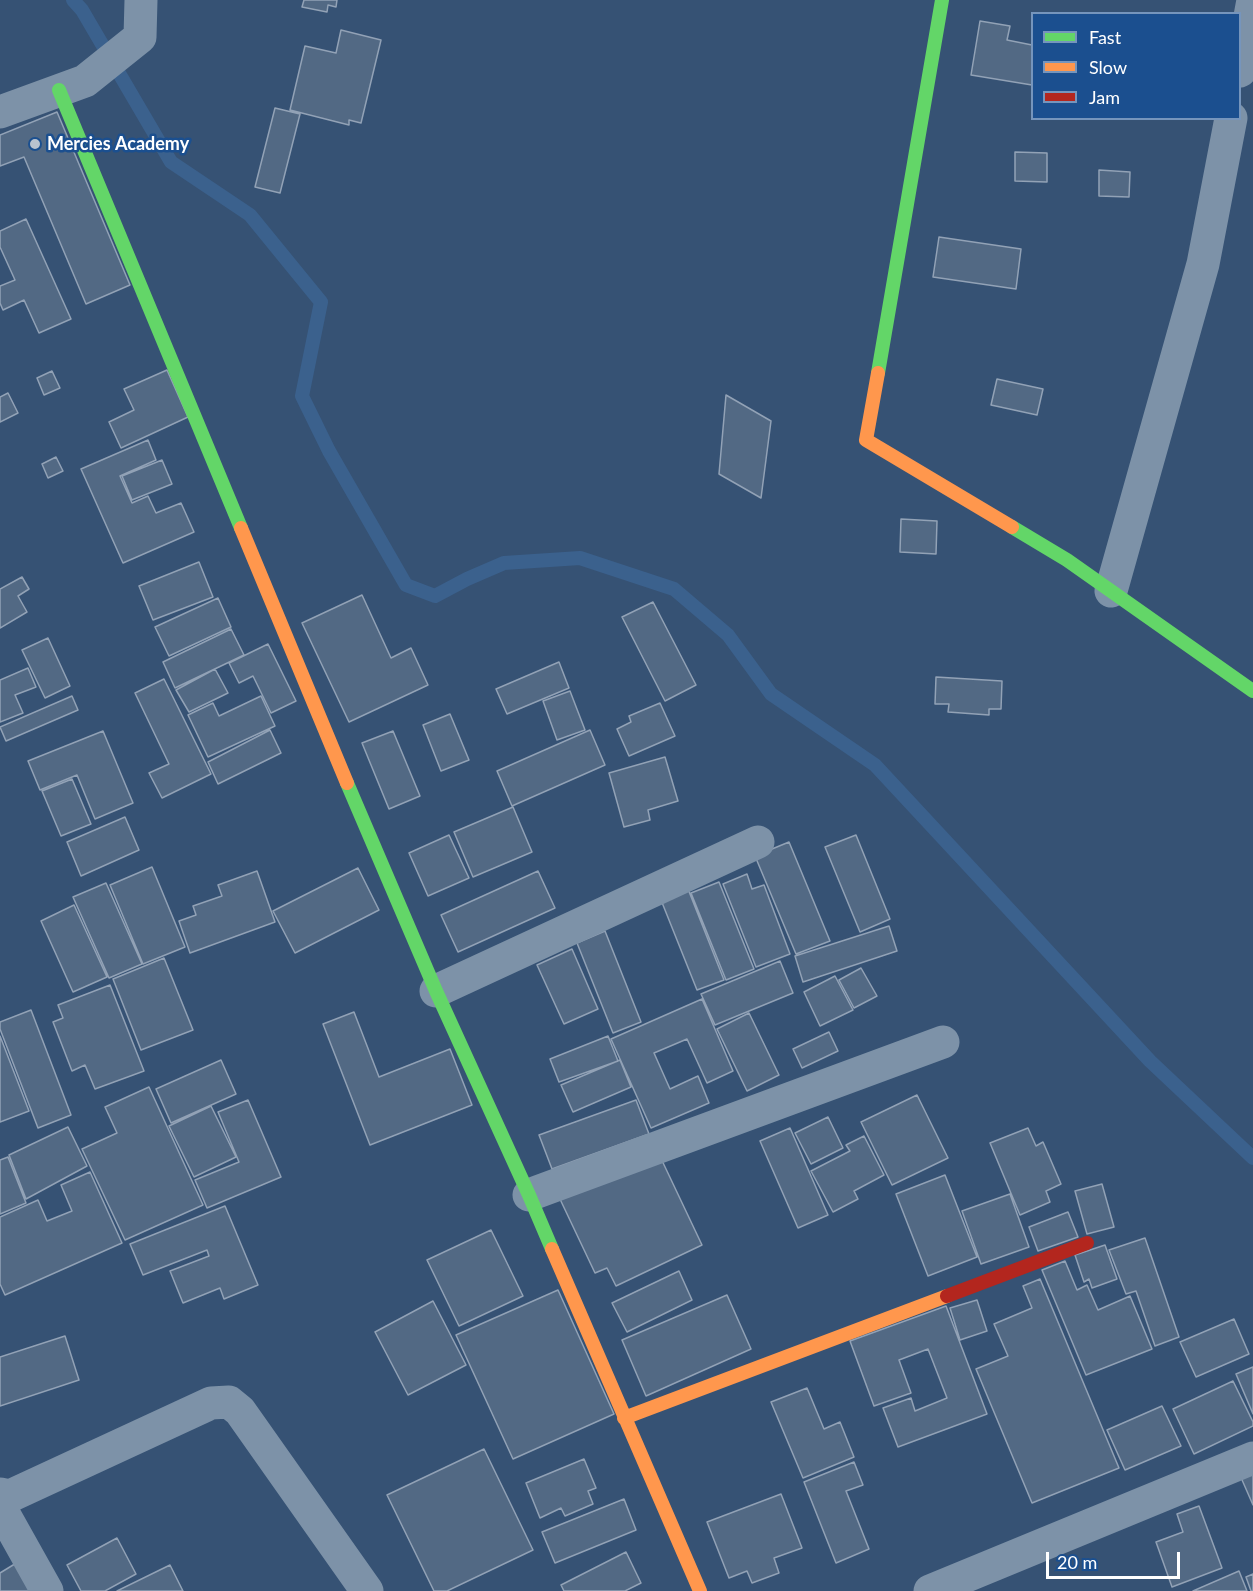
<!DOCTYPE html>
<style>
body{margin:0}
#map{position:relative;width:1253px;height:1591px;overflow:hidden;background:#365274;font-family:Lato,sans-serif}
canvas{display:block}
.legend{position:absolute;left:1031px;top:12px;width:210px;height:108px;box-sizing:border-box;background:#1b4f8f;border:2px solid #7695bc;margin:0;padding:8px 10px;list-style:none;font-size:18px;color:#fff}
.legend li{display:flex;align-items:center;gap:12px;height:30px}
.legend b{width:30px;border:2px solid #7695bc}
.scale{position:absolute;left:1046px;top:1552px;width:134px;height:27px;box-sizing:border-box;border:3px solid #fff;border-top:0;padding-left:8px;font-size:18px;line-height:21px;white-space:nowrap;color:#fff;-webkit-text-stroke:4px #1b4f8f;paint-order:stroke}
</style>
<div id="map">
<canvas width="1253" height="1591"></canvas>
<ul class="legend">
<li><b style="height:8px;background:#63d668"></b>Fast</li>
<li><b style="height:8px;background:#ff974d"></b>Slow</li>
<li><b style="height:8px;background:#b3261e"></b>Jam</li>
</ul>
<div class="scale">20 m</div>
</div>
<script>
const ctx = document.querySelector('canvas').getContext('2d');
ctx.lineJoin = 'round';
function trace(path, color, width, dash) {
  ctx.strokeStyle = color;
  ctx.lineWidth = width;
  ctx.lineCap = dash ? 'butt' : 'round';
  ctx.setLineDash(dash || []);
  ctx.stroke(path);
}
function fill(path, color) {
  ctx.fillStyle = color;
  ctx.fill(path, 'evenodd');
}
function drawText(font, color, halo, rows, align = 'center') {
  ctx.font = font + ' Lato,sans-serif';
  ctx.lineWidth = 5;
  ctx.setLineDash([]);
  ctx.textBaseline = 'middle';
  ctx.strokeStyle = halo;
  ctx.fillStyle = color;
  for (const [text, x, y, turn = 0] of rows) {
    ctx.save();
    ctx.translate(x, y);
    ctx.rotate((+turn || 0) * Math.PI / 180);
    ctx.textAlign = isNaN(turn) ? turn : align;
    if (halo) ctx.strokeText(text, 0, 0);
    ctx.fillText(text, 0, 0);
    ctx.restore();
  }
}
trace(new Path2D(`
 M73,0L82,10L171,162L250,215L321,302L302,396L329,451L406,585L435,596L467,579L504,563L580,558L674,589L728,635L771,694L875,765L1150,1061L1253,1158`), '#3b618d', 14);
const building = new Path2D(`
 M304,0H337L336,7L328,5L327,12L302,7Z
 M980,21L1010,26L1007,40L1032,45V85L971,75Z
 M341,30L381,40L361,123L349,120V125L290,110L305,46L336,53Z
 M275,108L300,114L280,193L255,187Z
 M57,112L130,285L86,304L24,157L0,166V135Z
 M1015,152L1047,153V182L1015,181Z
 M1099,170L1130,172L1129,197L1099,196Z
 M26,219L71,319L39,333L24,300L3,310L0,303V286L15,280L0,247V231Z
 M939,237L1021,249L1016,289L933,277Z
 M167,370L188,417L121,448L109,422L134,410L124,389Z
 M52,371L60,388L44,395L37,378Z
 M997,379L1043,389L1037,415L991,405Z
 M8,393L18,413L0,422V397Z
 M726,395L771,421L761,498L719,474Z
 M148,440L156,460L120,476L132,503L148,496L156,513L181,503L194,532L123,563L81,469Z
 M56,457L63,471L48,478L42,464Z
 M162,460L172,484L132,500L122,476Z
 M901,519L937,521L936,554L900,552Z
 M199,562L213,597L153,620L139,586Z
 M22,577L29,589L18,596L27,612L0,628V589Z
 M362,595L391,658L411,648L428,685L349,722L302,623Z
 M218,598L231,627L169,656L155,627Z
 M653,602L696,685L665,701L622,617Z
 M231,629L244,655L175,688L163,662Z
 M48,638L70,686L45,698L22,650Z
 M268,644L296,701L271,713L253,676L239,683L229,663Z
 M559,662L569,688L507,714L496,689Z
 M28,668L36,687L15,695L23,713L0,722V680Z
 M215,669L228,693L189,712L176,690Z
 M936,677L1002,681L1001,709H989V715L948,712L949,704H935Z
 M164,679L211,774L162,798L149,773L169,764L135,693Z
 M570,691L585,730L557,740L543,701Z
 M72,696L78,710L6,741L0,727Z
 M261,696L275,726L208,757L188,715L213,703L219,716Z
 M660,703L675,736L629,756L617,729L631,722L629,716Z
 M450,714L469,760L441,771L423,725Z
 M270,730L281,753L218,784L208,762Z
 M590,730L605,765L512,806L497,771Z
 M103,731L133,803L95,819L77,775L40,790L28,761Z
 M393,731L420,796L389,809L362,743Z
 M665,757L678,801L648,810L650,820L624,827L609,773Z
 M72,779L91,824L61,836L42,791Z
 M513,807L532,852L473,877L454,832Z
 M125,817L139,850L81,876L67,842Z
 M449,835L469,878L428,896L409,853Z
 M856,835L890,919L860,932L825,847Z
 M789,842L830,941L796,954L755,856Z
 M152,867L185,947L143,964L110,885Z
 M358,868L379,910L295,953L273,911Z
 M257,871L275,922L190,953L179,921L196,915L193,906L222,896L218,885Z
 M538,871L555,908L458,952L441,915Z
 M747,874L752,889L764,885L790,954L756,967L723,884Z
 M719,882L754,969L726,980L691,893Z
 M106,883L142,964L109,978L73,897Z
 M688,889L724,980L697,990L661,900Z
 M74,905L107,977L73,992L41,921Z
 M889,926L897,951L803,982L795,956Z
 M605,931L641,1022L613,1033L577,943Z
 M572,949L598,1009L564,1024L537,965Z
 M164,958L193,1030L141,1050L113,979Z
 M780,961L793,993L715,1025L701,994Z
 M861,968L877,996L854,1008L839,980Z
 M835,976L853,1010L820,1026L804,992Z
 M110,985L144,1071L95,1089L85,1065L72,1071L53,1022L63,1018L58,1005Z
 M702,999L733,1071L707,1083L687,1039L654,1053L670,1089L698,1076L709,1103L651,1128L611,1039Z
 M31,1010L71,1115L38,1128L0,1029V1022Z
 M354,1012L379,1077L450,1049L472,1105L370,1145L323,1024Z
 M749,1013L779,1075L747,1091L717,1029Z
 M829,1032L838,1051L802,1068L793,1049Z
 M0,1036L29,1111L0,1122Z
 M608,1036L618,1061L559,1082L550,1059Z
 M221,1060L236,1094L171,1123L156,1089Z
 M620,1060L631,1087L573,1112L561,1085Z
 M149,1087L203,1205L125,1240L82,1149L117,1133L105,1107Z
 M917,1095L948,1158L892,1185L861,1122Z
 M248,1100L281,1177L207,1208L195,1180L239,1162L218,1112Z
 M636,1100L649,1134L552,1169L539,1135Z
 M211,1106L236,1157L194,1177L169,1126Z
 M828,1117L843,1148L811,1164L795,1133Z
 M68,1127L87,1166L26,1199L9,1155Z
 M790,1128L828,1215L798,1228L760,1141Z
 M1028,1128L1036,1146L1043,1142L1061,1184L1046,1191L1050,1202L1020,1215L990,1143Z
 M864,1136L884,1175L854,1191L858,1199L833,1212L811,1171L850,1151L846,1145Z
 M657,1150L702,1245L616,1286L607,1268L595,1273L559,1197Z
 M8,1157L26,1203L0,1214V1160Z
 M90,1172L122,1243L5,1295L0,1284V1217L38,1200L47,1221L72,1211L61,1185Z
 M945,1175L977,1257L928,1276L896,1194Z
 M1102,1184L1114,1227L1087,1234L1075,1191Z
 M1010,1194L1029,1247L981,1264L962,1211Z
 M225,1206L258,1285L224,1299L220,1288L183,1303L170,1271L209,1256L207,1250L143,1275L130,1244Z
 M1068,1212L1078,1237L1038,1251L1029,1227Z
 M491,1230L523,1296L459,1326L427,1260Z
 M1145,1238L1179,1337L1155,1346L1136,1291L1126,1294L1109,1250Z
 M1105,1245L1117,1279L1092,1288L1089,1279L1084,1282L1075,1255Z
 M1065,1261L1077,1290L1087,1285L1098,1310L1130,1296L1152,1349L1086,1375L1042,1270Z
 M679,1271L692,1300L627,1332L612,1303Z
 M1040,1279L1119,1468L1032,1503L976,1369L1008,1356L994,1324L1032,1308L1023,1286Z
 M558,1290L614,1414L513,1459L456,1335Z
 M727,1295L751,1349L646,1396L622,1340Z
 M977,1300L987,1331L960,1340L950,1308Z
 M433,1301L466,1365L408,1395L375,1332Z
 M946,1306L987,1414L898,1447L883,1408L911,1398L915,1411L947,1398L928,1349L899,1360L911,1393L874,1406L850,1341Z
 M1234,1319L1249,1354L1196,1377L1180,1342Z
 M65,1336L79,1380L0,1406V1357Z
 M1253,1367V1414L1236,1374Z
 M1233,1381L1253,1422V1426L1194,1454L1173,1409Z
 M807,1388L824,1429L840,1422L854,1457L803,1478L771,1402Z
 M1162,1406L1181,1446L1125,1470L1107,1430Z
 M484,1449L533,1550L447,1591H434L387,1495Z
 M584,1459L596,1488L588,1491L593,1504L565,1516L561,1508L540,1518L526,1483Z
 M854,1462L863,1485L846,1491L869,1549L836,1563L804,1482Z
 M1253,1468V1505L1239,1473Z
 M781,1494L802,1548L774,1558L779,1573L752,1583L747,1571L729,1578L707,1522Z
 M624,1499L636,1530L555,1563L542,1532Z
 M1199,1506L1222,1568L1172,1587L1156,1542L1183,1532L1177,1514Z
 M117,1538L136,1574L105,1591H81L67,1565Z
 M626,1552L641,1583L625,1591H564L561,1585Z
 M18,1562L35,1591H0V1573Z
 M170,1565L183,1591H117Z
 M1239,1571L1247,1591H1193Z
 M1253,1574V1591H1251L1246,1577Z`);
fill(building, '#526984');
trace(building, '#92a2b6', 1.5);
trace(new Path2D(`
 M1240,71L1253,0
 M0,112L85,81L140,37L141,0
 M1111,591L1203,264L1231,118
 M436,991L758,842
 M529,1195L943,1042
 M0,1494L10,1496L211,1403L229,1402L240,1411L367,1591
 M0,1507L47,1591
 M930,1591L1253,1458`), '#7d92a8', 33);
trace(new Path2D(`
 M59,90L241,528
 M878,373L942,0
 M1012,527L1067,560L1253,691
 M347,783L436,991L529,1195L552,1249`), '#63d668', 14);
trace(new Path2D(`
 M878,373L866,440L1012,527
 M241,528L347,783
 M552,1249L700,1591
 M624,1418L947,1296`), '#ff974d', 14);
trace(new Path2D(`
 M947,1296L1087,1243`), '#b3261e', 14);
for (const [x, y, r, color] of [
 [35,144,6,"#b9c2ce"]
]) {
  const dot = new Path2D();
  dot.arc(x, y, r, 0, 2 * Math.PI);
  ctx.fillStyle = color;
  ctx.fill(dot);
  trace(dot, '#1b4f8f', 2);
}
drawText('bold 18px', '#fff', '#1b4f8f', [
 ["Mercies Academy",47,144]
], 'left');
</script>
